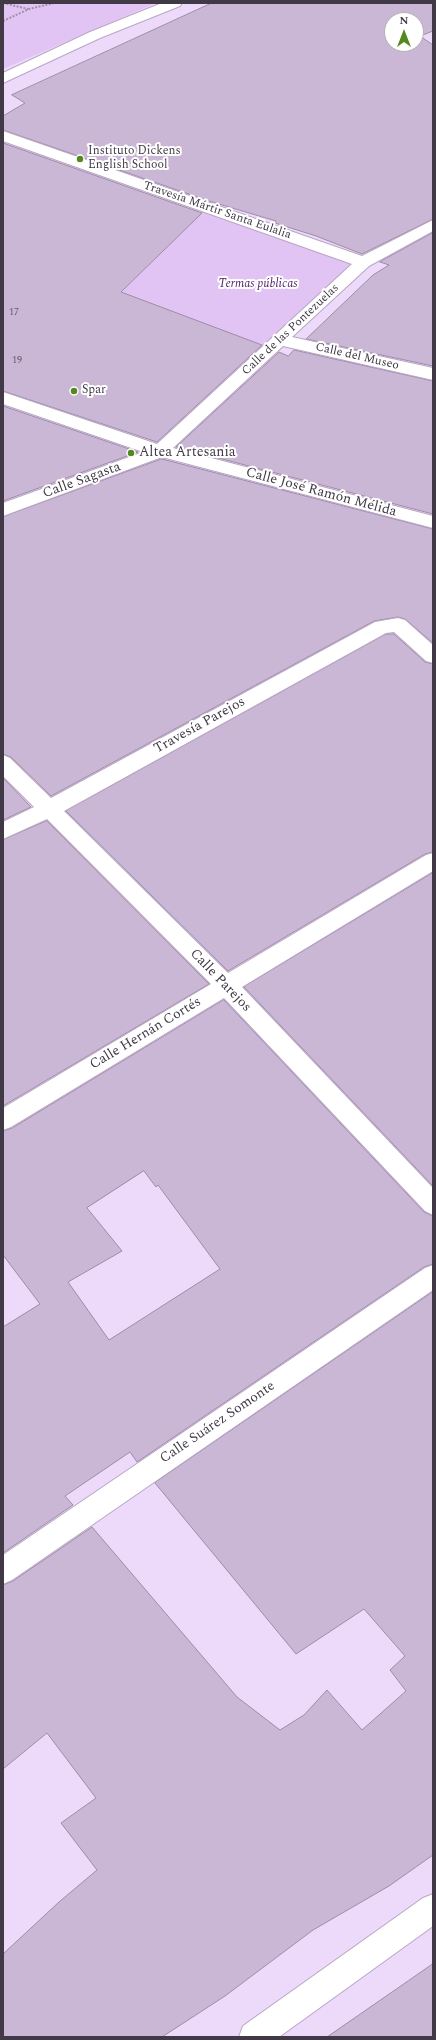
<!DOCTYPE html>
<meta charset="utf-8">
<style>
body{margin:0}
#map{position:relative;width:436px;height:2040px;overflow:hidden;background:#edd9f9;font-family:Spectral,serif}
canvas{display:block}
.frame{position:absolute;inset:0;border:4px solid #413946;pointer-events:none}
.north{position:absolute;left:384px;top:12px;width:40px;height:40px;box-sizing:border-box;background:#fff;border:1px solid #b3b0b5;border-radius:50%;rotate:0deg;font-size:11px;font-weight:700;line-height:16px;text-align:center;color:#413946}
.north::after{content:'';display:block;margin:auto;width:14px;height:18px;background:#558920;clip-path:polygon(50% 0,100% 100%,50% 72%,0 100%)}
</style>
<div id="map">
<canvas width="436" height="2040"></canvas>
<div class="frame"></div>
<div class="north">N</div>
</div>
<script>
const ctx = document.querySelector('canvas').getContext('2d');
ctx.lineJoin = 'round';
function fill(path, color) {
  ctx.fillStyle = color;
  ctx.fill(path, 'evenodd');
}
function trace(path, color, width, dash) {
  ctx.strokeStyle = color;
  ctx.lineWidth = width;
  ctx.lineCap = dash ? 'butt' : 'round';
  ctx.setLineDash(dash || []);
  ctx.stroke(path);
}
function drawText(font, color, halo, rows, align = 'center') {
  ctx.font = font + ' Spectral,serif';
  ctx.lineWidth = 4;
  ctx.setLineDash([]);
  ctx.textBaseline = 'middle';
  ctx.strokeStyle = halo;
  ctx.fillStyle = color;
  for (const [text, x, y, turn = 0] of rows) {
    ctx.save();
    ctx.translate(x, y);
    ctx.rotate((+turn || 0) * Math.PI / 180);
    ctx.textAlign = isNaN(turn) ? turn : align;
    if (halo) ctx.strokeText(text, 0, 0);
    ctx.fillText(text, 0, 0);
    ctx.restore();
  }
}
fill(new Path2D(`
 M3,3H156L3,69Z
 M206,208L363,262L271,349L121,292Z`), '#e1c4f3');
const building = new Path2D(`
 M212,3H433V31L420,36L433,45V219L362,254L316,236L275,223L276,221L212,202L3,130V116L25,103L12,95ZM392,20H416V44H392Z
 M3,143L202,213L121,292L262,345L157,442L3,391Z
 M433,233V366L306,339L373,275L389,265L380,262Z
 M294,350L433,381V514L176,447L279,352L288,356Z
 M3,406L138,452L3,501Z
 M162,459L433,529V643L405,619L398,617L374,621L51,796L11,757L3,754V517Z
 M386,634H394L425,662L433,664V852L425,854L228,971L66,811Z
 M3,778L31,807L3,820Z
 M47,821L209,984L3,1106V840Z
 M433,873V1186L244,987Z
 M224,1000L424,1212L433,1216V1264L424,1267L137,1462L130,1452L65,1496L73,1505L3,1553V1327L40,1304L3,1255V1131L12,1128ZM144,1171L156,1187L158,1185L220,1269L109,1340L68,1282L122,1251L87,1208Z
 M433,1292V1855L389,1886L313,1930L225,1996L162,2037H3V1954L59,1902L97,1870L61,1823L96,1798L47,1733L3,1769V1585L13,1581L92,1527L237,1697L280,1730L304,1715L327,1690L362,1730L406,1691L390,1670L405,1656L364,1609L296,1654L155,1483Z
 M433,1964V2037H327L408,1981Z`);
fill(building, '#cab7d5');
trace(building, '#9d8ba8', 1);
const minor = new Path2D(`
 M162,3H182L180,6L100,38L3,83V73L90,32Z
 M3,131L362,256L433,220V231L369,266L292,337L433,368V380L283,346L173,448L433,516V528L162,457L3,516V503L143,452L3,404V392L157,444L352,264L3,141Z
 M398,618L405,620L433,645V663L426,661L394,632L386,633L64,811L228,973L426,855L433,853V871L242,987L433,1188V1215L425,1211L224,998L11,1127L3,1130V1108L211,984L47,819L3,839V822L34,807L3,776V755L10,758L51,798L375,622Z
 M433,1265V1290L12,1580L3,1584V1555L425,1268Z
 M433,1894V1926L279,2037H239L243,2026L423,1898Z`);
trace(minor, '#b8a6c4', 2);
trace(new Path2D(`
 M3,3L28,9
 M3,21L29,9L54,3`), '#9f90a7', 2, [2, 1.5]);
fill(minor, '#fff');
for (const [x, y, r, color] of [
 [80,159,4,"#558920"],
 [74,391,4,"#558920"],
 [131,453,4,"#558920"]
]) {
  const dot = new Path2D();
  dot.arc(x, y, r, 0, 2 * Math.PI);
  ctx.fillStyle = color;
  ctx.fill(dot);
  trace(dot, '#fff', 1.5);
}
drawText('10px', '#63586a', null, [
 ["17",14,313],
 ["19",17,361]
]);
drawText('12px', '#413946', '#fff', [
 ["Instituto Dickens",88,152],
 ["English School",88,166],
 ["Spar",82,391]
], 'left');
drawText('12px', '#413946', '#fff', [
 ["Travesía Mártir Santa Eulalia",217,211,19],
 ["Calle de las Pontezuelas",291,330,-43],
 ["Calle del Museo",357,357,13]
]);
drawText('italic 12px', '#4c1b63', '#fff', [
 ["Termas públicas",258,285]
]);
drawText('14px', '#413946', '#fff', [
 ["Altea Artesania",139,453]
], 'left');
drawText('14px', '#413946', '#fff', [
 ["Calle Sagasta",82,481,-20],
 ["Calle José Ramón Mélida",321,493,15],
 ["Travesía Parejos",200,726,-29],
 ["Calle Parejos",220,981,46],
 ["Calle Hernán Cortés",146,1034,-31],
 ["Calle Suárez Somonte",218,1423,-34]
]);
</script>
